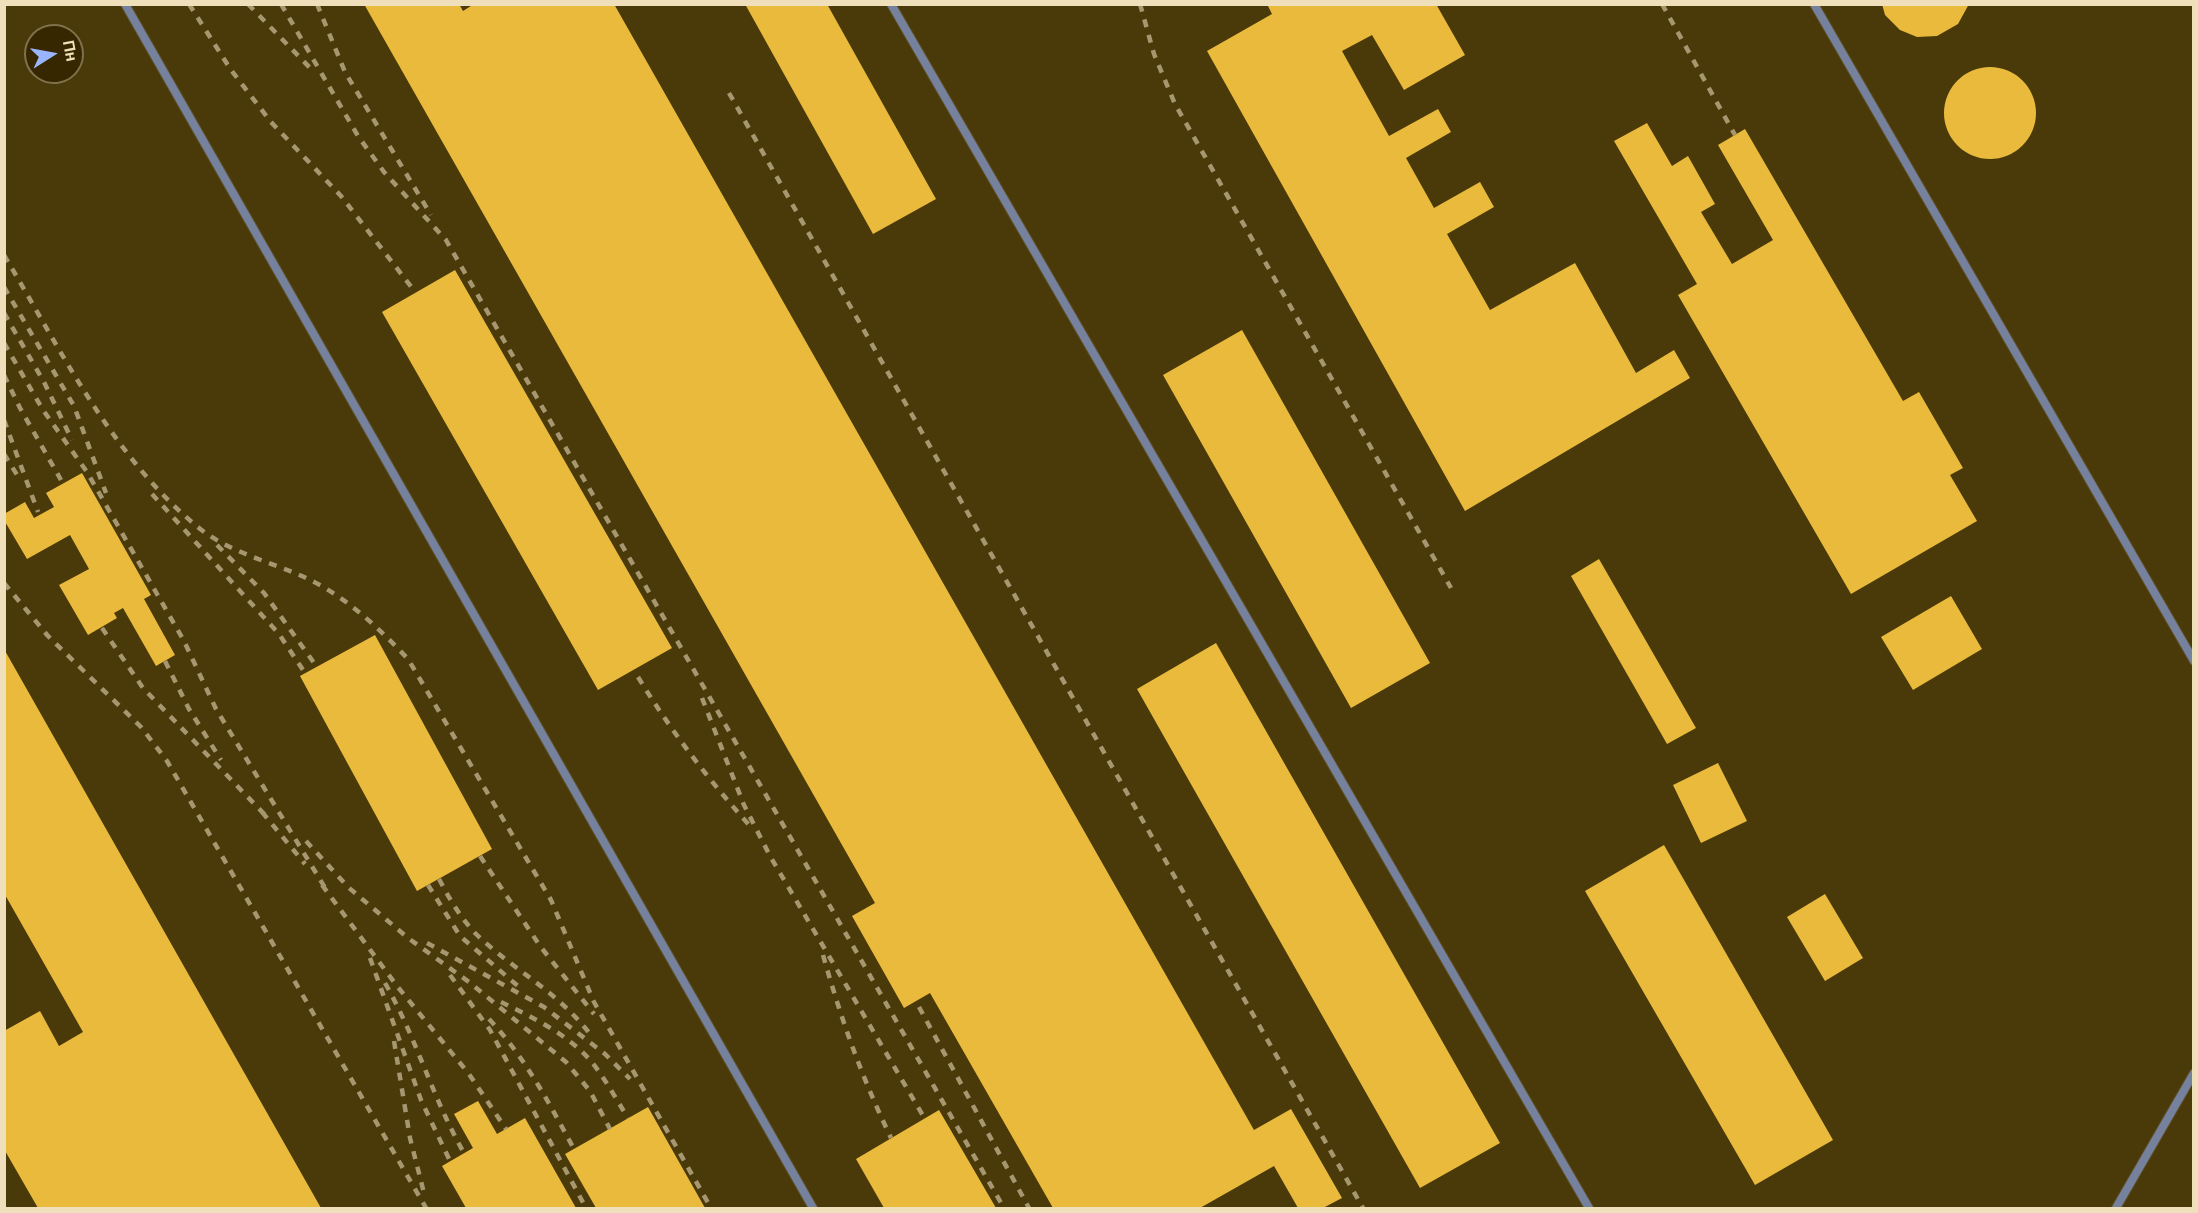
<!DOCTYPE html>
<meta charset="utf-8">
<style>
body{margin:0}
#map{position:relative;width:2198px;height:1213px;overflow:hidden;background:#413106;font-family:"Work Sans",sans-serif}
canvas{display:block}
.frame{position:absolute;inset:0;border:6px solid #efdfbb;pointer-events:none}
.north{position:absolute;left:24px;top:24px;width:60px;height:60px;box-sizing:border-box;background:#362700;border:2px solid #80714b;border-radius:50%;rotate:79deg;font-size:16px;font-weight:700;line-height:24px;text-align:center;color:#efdfbb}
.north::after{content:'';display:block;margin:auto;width:21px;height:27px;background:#98b5fd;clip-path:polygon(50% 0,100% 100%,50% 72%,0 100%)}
</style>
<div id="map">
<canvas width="2198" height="1213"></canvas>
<div class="frame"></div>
<div class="north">Пн</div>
</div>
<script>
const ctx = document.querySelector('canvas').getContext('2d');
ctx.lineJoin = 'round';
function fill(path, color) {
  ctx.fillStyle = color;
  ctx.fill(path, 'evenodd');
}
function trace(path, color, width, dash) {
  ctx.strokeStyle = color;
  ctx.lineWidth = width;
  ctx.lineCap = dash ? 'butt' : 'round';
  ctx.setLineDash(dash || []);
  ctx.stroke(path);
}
fill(new Path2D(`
 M5,5H2193V1208H5ZM36,36H72V72H36Z`), '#4b3a09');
fill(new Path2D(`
 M364,4H459L463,11L474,4H614L1254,1130L1291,1109L1342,1198L1323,1208H1298L1274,1166L1200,1208H1053L930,993L904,1008L852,916L875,903Z
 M745,4H827L936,199L873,234Z
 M1267,4H1436L1465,55L1404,90L1372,35L1342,51L1389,136L1438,109L1451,132L1406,158L1434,208L1480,182L1494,207L1447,234L1490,310L1575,263L1636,373L1674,350L1690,378L1465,511L1207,51L1272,14Z
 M1882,4H1969L1958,24L1937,36L1917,37L1900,30L1885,15Z
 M1944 113a46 46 0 1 1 92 0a46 46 0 1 1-92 0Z
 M1647,123L1672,166L1688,156L1715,204L1701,212L1732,264L1773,240L1718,145L1745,129L1903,401L1919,392L1963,468L1950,475L1977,521L1851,594L1678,295L1697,284L1614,141Z
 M455,270L672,648L598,690L382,312Z
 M1242,330L1430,663L1351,708L1163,375Z
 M82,473L151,595L144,599L175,655L156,666L123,608L114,613L117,618L88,635L59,585L89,569L70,535L27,559L4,520V514L25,502L34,518L54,507L46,493Z
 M1599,559L1696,728L1667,744L1571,576Z
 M1951,596L1982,649L1913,690L1881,637Z
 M375,635L492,849L417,891L300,676Z
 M1216,643L1500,1143L1420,1188L1137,689Z
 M4,649L321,1208H38L4,1149V1031L40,1011L59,1046L83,1032L4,893Z
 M1718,763L1747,821L1701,843L1673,785Z
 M1664,845L1833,1140L1755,1185L1585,891Z
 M1825,894L1863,958L1825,981L1787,917Z
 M478,1101L497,1134L525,1118L576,1208H466L442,1166L473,1148L454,1114Z
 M648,1107L705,1208H596L565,1154Z
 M939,1110L996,1208H884L856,1159Z`), '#e9ba3b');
const lane = new Path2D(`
 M125,4L813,1208
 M891,4L1589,1208
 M1814,4L2194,661
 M2116,1208L2194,1073`);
trace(lane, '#5d4d23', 10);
trace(lane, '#75819d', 8);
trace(new Path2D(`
 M189,4L231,70L271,122L341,196L416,293
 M248,4L313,71
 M281,4L358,136L384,172L446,240L1004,1208
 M317,4L345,72L431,215
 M1140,4L1154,54L1175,104L1451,588
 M1662,4L1735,135
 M729,93L1363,1208
 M4,255C61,350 112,457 199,528C228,551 264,560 297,574C341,592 376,625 408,659L551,900L594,1002L711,1208
 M4,287L74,406L106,493
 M4,313L44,382L72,440
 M4,343L43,410L87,472L184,641L216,709L327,891
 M4,375L20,408L61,480
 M4,420L38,512
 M4,454L19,478
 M152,494L279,634L305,673
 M217,545L264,593L317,667
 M4,583L48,636L141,727L167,761L426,1208
 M102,628L143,688L267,817
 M165,661L189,709L221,760
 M638,677C671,731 708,779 750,826
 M702,698L744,805L770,856L925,1119
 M262,812L305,864
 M306,841L348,887L408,938L469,982L566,1062L590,1091L610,1129
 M480,856L540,946L594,1014
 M439,879C449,898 460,917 475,933C513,970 556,990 590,1034
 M322,885L397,986L469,1074L506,1129
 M428,885L460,936L519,987
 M427,943L544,1007L605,1054L630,1079
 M823,955C842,1022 861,1075 891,1138
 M370,958L421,1100L450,1161
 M450,975L490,1030L586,1208
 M385,983C417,1039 432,1097 464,1153
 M501,1002C532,1017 567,1034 590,1060C605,1078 616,1099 628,1118
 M919,1007L1029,1208
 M489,1019C525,1057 549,1103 574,1149
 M394,1041L410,1138L425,1197`), '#a79770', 4.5, [8, 8]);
</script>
